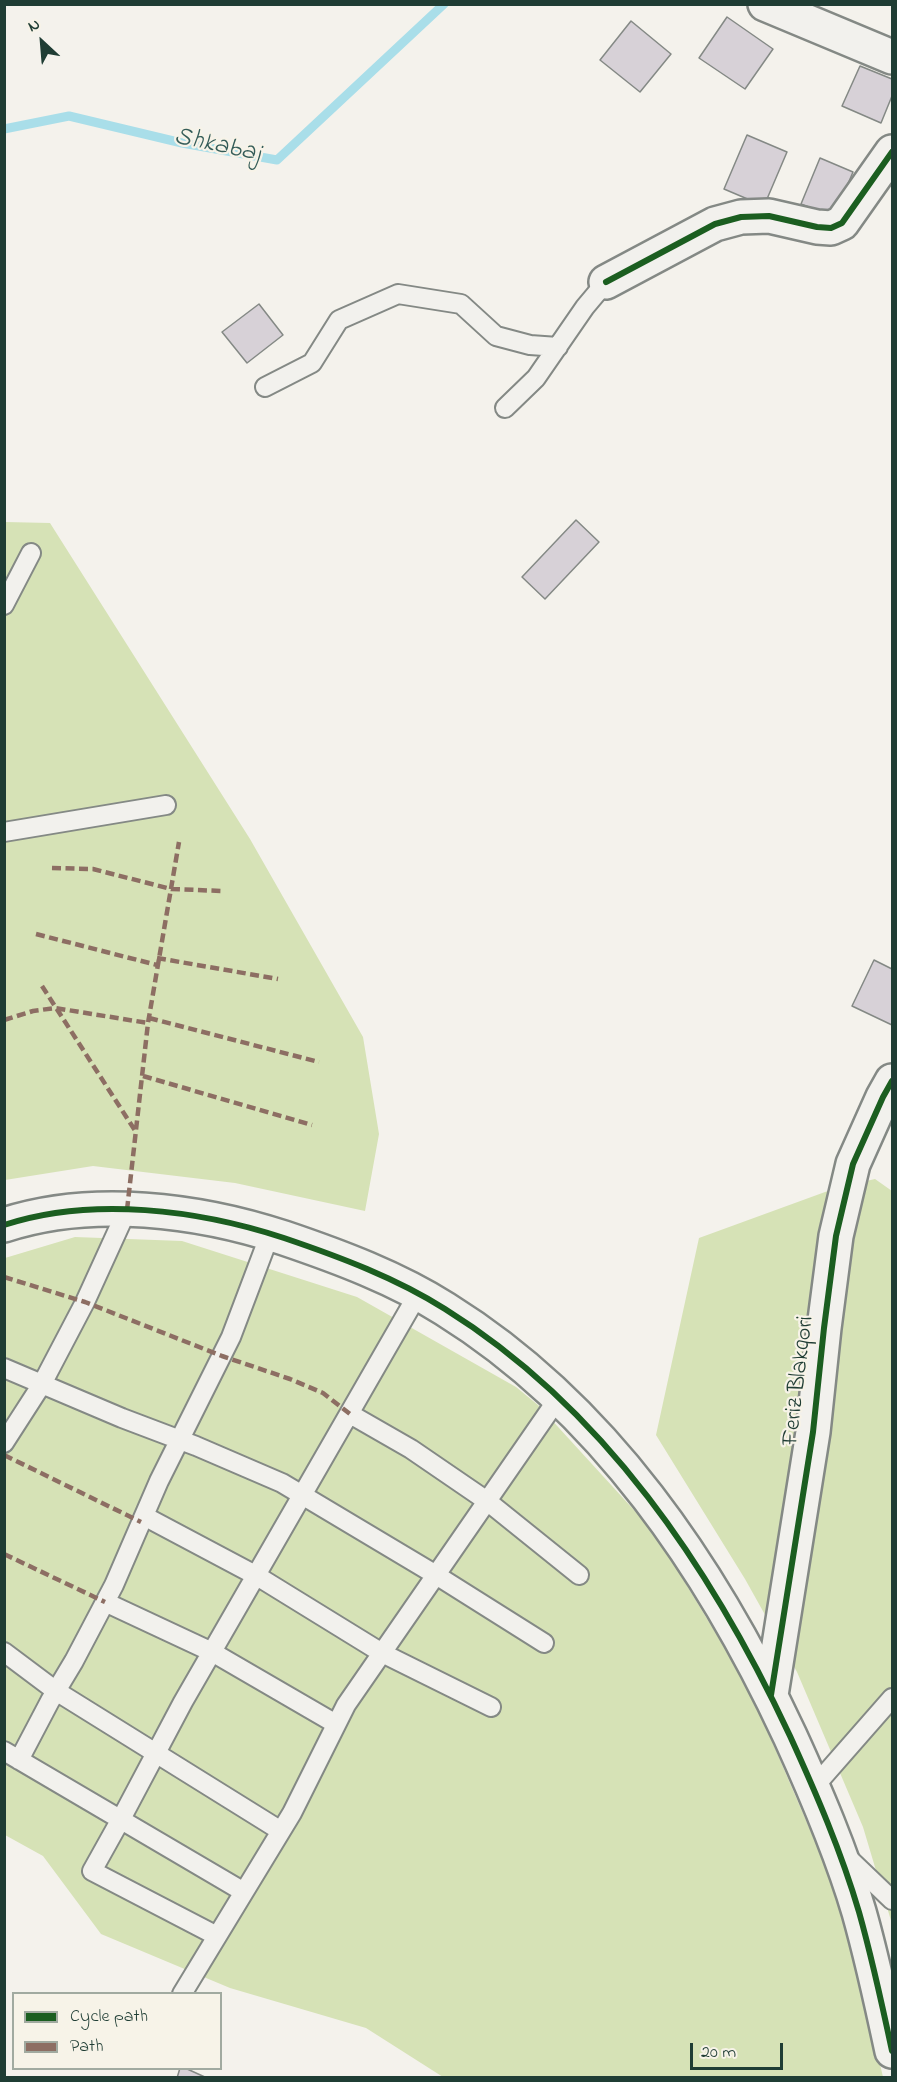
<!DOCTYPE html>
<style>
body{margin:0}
#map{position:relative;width:897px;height:2082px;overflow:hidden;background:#f4f2ec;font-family:"Indie Flower",sans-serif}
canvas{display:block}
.frame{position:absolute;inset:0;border:6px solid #1f3d34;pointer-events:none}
.legend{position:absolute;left:12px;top:1992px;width:210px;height:78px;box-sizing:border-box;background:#f7f3e8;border:2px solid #a1aaa0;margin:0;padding:8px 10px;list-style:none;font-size:18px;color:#1f3d34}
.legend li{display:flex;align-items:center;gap:12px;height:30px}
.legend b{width:30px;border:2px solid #a1aaa0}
.north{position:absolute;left:12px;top:12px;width:60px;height:60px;-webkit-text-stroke:4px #f7f3e8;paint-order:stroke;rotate:334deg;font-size:16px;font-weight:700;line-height:24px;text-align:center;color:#1f3d34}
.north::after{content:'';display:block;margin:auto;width:21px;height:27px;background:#1f3d34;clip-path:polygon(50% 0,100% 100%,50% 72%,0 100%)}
.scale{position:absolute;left:690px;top:2043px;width:93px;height:27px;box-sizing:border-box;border:3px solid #1f3d34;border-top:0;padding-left:8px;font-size:18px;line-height:21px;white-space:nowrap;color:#1f3d34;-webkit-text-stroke:4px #f7f3e8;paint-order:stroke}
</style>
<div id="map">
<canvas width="897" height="2082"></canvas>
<div class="frame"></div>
<ul class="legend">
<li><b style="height:8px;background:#1b5e20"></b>Cycle path</li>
<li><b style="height:8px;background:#8d6e63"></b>Path</li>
</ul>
<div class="north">N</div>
<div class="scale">20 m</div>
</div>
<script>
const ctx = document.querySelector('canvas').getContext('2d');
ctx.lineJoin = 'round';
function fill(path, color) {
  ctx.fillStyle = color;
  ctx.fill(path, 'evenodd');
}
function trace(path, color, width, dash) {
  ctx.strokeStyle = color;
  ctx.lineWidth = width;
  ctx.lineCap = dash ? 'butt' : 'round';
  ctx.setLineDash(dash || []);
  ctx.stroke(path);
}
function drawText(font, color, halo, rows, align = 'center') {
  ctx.font = font + ' "Indie Flower",sans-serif';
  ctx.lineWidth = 4.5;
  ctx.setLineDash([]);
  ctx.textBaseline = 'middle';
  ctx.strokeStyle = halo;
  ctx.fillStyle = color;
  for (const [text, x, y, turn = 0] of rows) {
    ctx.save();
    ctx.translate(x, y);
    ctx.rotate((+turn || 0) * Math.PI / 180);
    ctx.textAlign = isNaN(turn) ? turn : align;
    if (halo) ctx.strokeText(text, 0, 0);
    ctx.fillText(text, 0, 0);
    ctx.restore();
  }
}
fill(new Path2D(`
 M5,522L50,523L250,839L363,1037L379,1134L365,1211L235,1183L93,1166L5,1180Z
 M875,1179L892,1191V1924L863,1827L797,1672L745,1579L656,1435L699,1238L836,1188Z
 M75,1237L182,1241L357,1297L516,1387L538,1405L655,1533L749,1688L842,1904L883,2077H443L366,2028L230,1988L101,1934L43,1856L5,1835V1258Z`), '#d6e2b6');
trace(new Path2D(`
 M4,129L69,116L182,143L277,160L444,4`), '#a9dee9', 9);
const building = new Path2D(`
 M727,17L773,49L745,89L699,58Z
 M631,21L671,54L640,92L600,60Z
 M860,66L892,79V96L881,123L842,106Z
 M747,135L787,152L764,206L724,189Z
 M820,158L853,172L834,217L801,204Z
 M259,304L283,335L247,363L222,332Z
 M576,520L599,542L545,599L522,577Z
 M874,960L892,969V1025L852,1006Z
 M180,2068H185L207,2078H177Z`);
fill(building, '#d7d1d7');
trace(building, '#848985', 1.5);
const lane = new Path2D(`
 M265,387L312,363L339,320L398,294L461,304L496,336L530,345L558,347
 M505,408L536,378L585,307L606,282
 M4,605L31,553
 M4,832L166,805
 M4,1368L122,1418L196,1446L282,1483L436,1575L544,1643
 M350,1414L411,1449L487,1501L579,1575
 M4,1443L42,1384L85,1302L127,1210
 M144,1516L257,1576L382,1653L491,1707
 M105,1602L212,1652L336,1724
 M4,1652L56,1691L281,1831
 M4,1751L244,1892
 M19,1760L50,1701L74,1661L114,1585L159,1481L231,1337L270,1234
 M814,1787L892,1698
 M846,1856L892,1900
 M217,1936L92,1871L121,1819L183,1702L418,1294
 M182,1994L292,1813L346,1705L559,1397`);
const street = new Path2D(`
 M765,4L892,57
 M606,282L715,224L741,217L769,216L817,227L831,228L842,223L892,152
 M4,1225C92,1196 199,1210 284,1238C340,1257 396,1278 445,1309C604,1408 712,1569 790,1736C816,1793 841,1851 859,1912C872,1958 882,2004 892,2051
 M771,1695L813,1432L824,1328L836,1236L853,1164L883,1097L892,1081`);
trace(lane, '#848985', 22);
trace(street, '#848985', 38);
trace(lane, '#f2f1ed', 18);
trace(street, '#f2f1ed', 33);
trace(new Path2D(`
 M52,868L93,869L171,889L223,891
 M36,934L157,965
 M157,958L278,979
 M42,986L136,1132
 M149,1018L319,1062
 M4,1020L33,1011L55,1008L148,1023
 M143,1076L312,1125
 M127,1210L148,1023L179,842
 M4,1277L85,1302L222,1356L290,1379L323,1393L350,1414
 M4,1455L141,1522
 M4,1554L105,1602`), '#8d6e63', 4.5, [9, 4.5]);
trace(new Path2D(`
 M606,282L715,224L741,217L769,216L817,227L831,228L842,223L892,152
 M4,1225C92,1196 199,1210 284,1238C340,1257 396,1278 445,1309C604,1408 712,1569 790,1736C816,1793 841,1851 859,1912C872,1958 882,2004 892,2051
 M771,1695L813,1432L824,1328L836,1236L853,1164L883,1097L892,1081`), '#1b5e20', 6);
drawText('24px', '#1f3d34', '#f7f3e8', [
 ["Feriz Blakqori",800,1381,-83]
]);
drawText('italic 26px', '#345c58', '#f7f3e8', [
 ["Shkabaj",217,147,12]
]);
</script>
